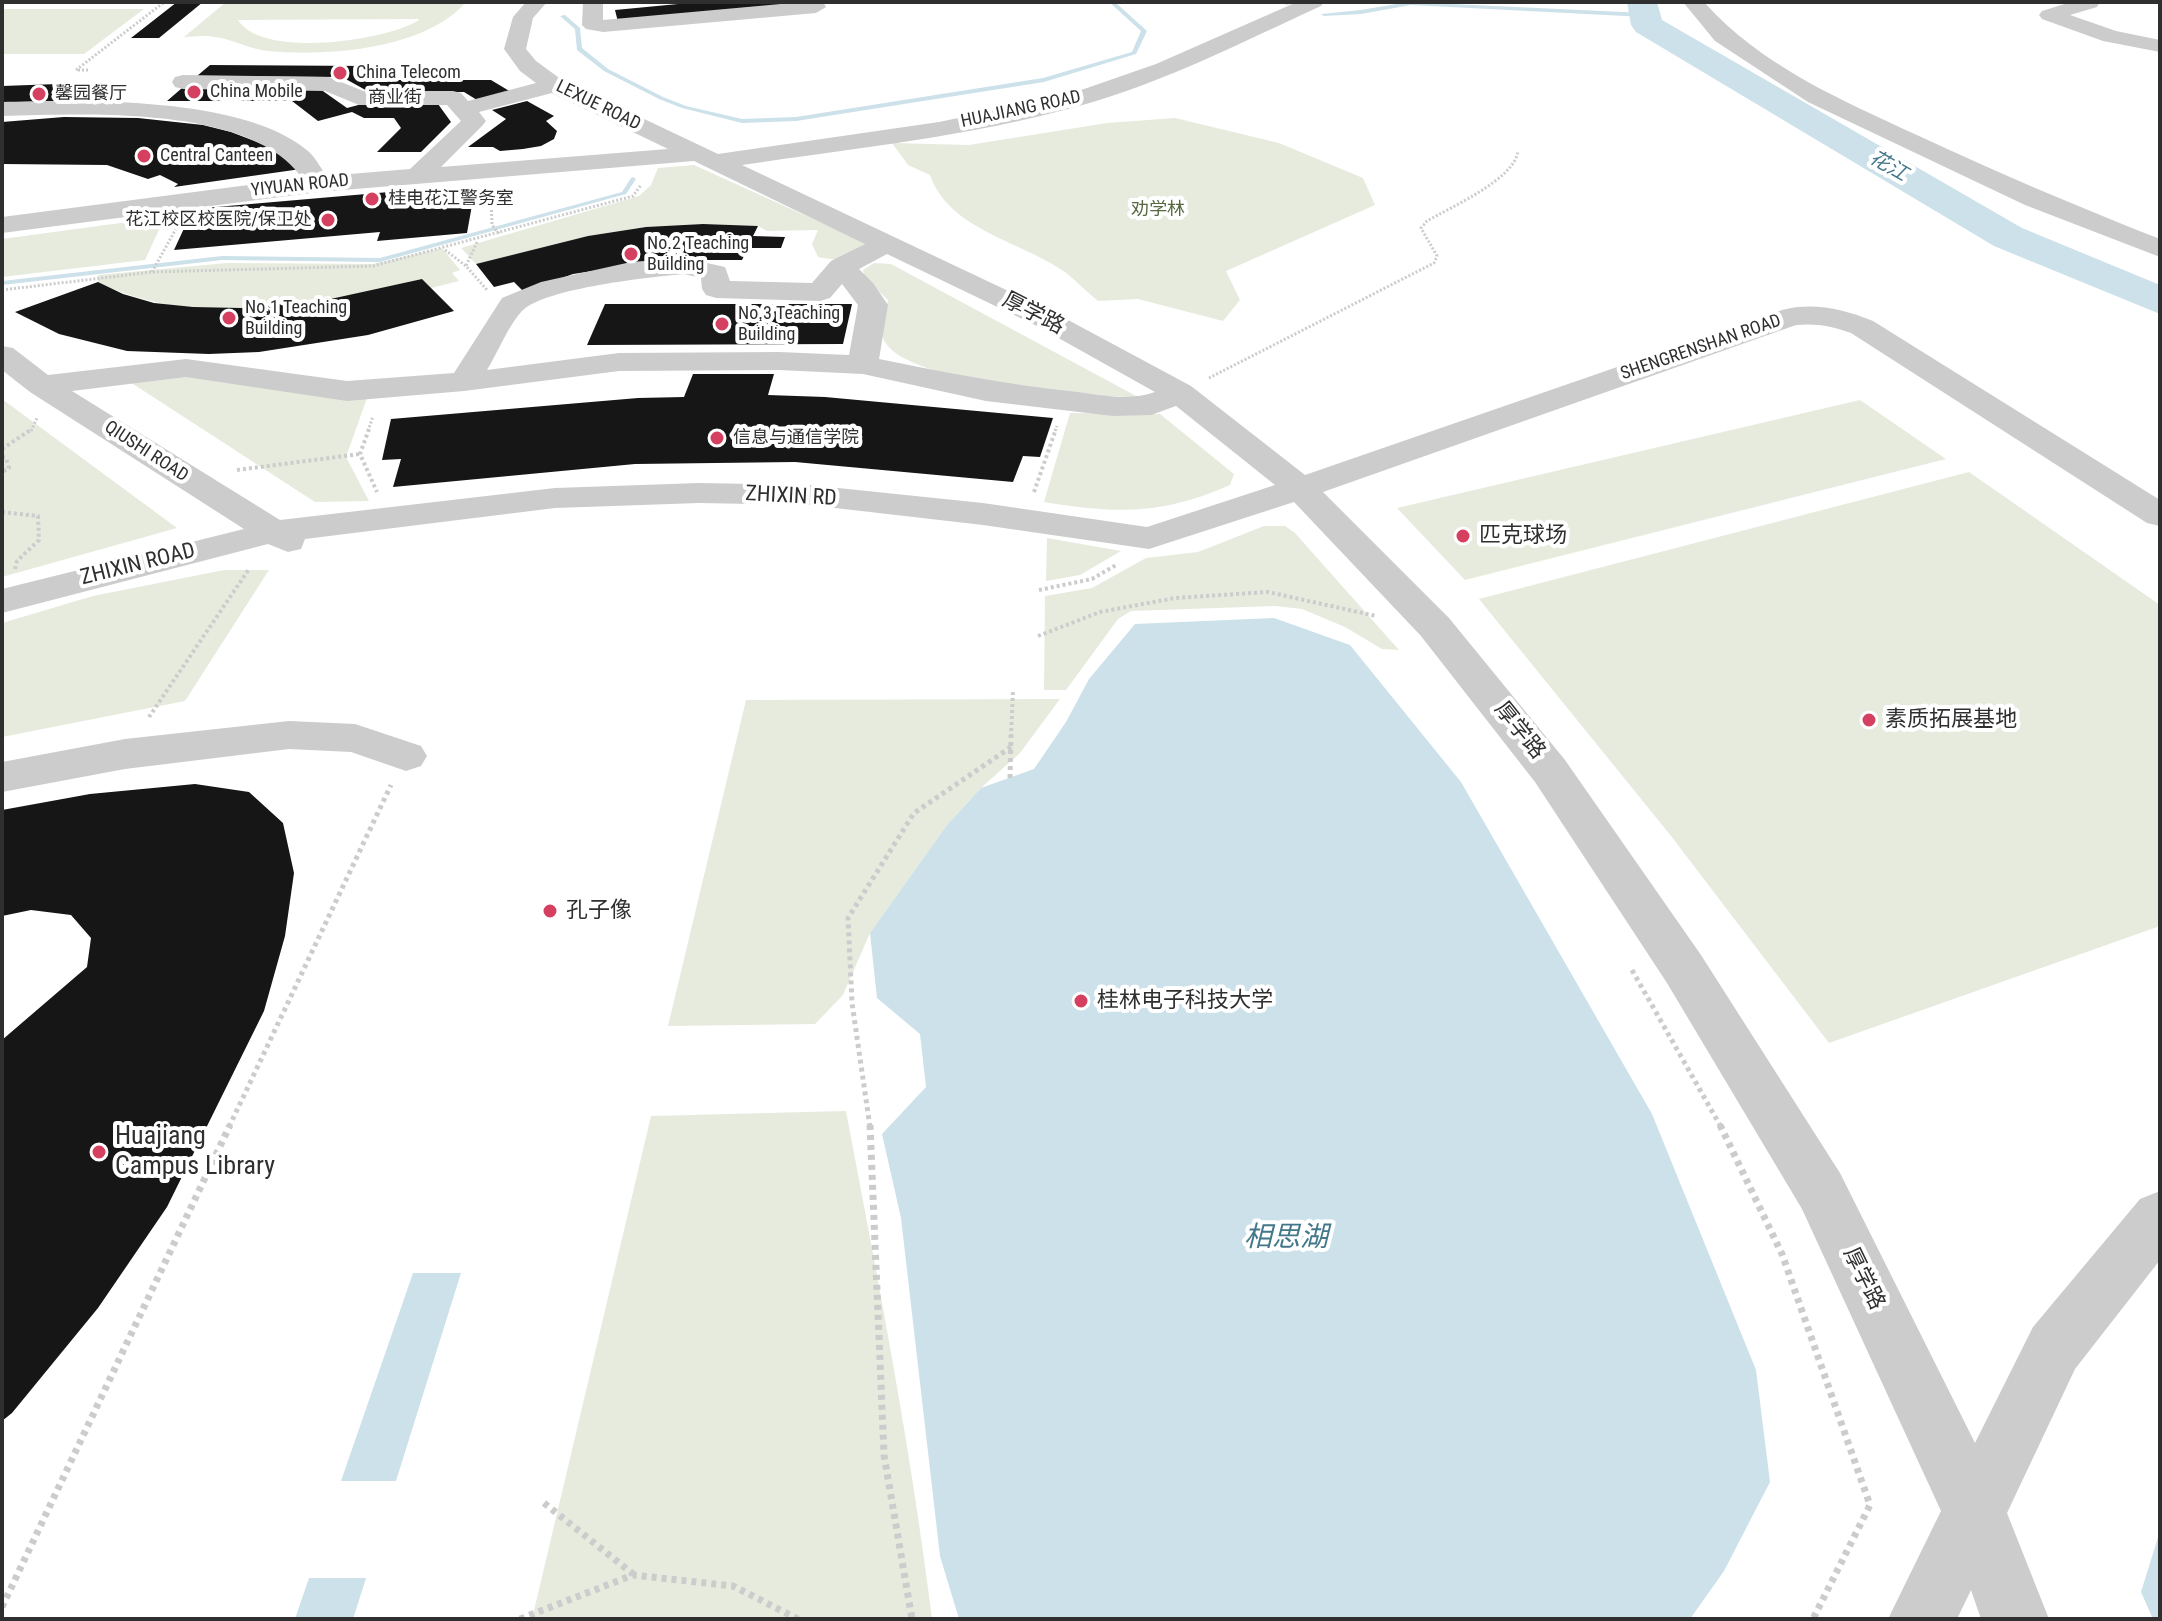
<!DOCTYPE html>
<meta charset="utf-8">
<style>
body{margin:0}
#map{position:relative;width:2162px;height:1621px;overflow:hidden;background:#fff;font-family:"Roboto Condensed",sans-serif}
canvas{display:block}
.frame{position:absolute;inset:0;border:4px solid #2f2f2f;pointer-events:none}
</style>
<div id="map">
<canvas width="2162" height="1621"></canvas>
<div class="frame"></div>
</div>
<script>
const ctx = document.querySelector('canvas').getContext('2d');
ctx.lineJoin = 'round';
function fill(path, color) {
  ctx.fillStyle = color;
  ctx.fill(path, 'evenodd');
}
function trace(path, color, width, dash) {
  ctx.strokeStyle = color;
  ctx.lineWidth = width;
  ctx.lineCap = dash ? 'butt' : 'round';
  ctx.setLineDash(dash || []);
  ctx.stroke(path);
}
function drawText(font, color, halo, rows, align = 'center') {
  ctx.font = font + ' "Roboto Condensed","Noto Sans SC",sans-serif';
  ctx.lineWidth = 8;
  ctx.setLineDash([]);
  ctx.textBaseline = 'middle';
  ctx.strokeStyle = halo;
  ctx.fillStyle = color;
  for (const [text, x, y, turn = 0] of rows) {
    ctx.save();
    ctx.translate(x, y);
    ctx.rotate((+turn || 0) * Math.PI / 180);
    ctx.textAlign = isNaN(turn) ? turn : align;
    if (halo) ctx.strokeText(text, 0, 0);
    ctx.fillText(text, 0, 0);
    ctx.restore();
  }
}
fill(new Path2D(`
 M226,2H466C426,49 327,57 268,51C249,49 232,39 215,37C205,35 194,37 184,37ZM238,20L418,19L419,20C386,41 262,59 238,20Z
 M2,9H144L84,54H2Z
 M1175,118L1279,143L1363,178L1375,205L1226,271L1240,300L1223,321L1138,299L1098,301C1087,292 1076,281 1065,272C1021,241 949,230 930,175L908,165L892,143L969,145L1107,123Z
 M694,165L866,243L837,260L818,257L812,244L818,230L767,231L758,226L703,224L646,227L588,236L476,264L461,248L639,196L651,185L658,168Z
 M165,217L145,260L2,277V239Z
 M442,248L460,270L452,273L459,281L431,288L422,279C320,305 196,331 98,282V275L227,263L373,264Z
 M874,263L891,264L1138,397C1090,397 909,384 885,342C878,331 886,311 888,300L865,278L863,270Z
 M182,374L367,398L346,457L369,501L315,502L130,382Z
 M2,399L177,528L2,577Z
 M1860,400L1946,459L1465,580L1397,508Z
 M1070,413L1160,414L1234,474L1230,485C1162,515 1116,514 1044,502Z
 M1969,472L2160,605V926L1829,1043L1671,836L1479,599Z
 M1264,526H1285L1295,533L1399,650L1382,649L1345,627L1302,609L1275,606L1131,611L1118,619L1066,690H1044L1045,596L1092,588L1146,558L1198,552Z
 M1047,538L1121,551L1080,575L1046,581Z
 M224,570H269L185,701L2,737V623L93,596Z
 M1060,699L1020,753L981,788L947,825L870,933L843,995L815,1024L668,1026L746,700Z
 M846,1111C878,1280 911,1448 932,1619H532L651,1116Z`), '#e6ebde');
fill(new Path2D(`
 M1274,618L1350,645L1461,782L1652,1114L1756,1370L1770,1482L1724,1571L1690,1619H959L940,1556L901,1218L882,1134L926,1087L920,1034L877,998L870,933L947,825L981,788L1034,769L1066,722L1089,679L1135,624Z
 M413,1273H461L396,1481H341Z
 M2160,1531V1619H2153L2141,1592Z
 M309,1578H366L353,1619H295Z`), '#cce1e9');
fill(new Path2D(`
 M1109,2H1115L1147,31L1136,54L1044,82L796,121L742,123L682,108L659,99L604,71L577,50L575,29L560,16L565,15L580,28L582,48L608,69L663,97L686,106L742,119L796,117L1043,78L1132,52L1141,31Z
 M1283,2H1289L1291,4L1286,5Z
 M1408,2L1645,13L1648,15L1645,17L1411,5L1361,14L1324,16L1321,14L1361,10Z
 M633,177L636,179L626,194L380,262L222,260L2,285V281L222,256L380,258L622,192L631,178Z`), '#cce1e9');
fill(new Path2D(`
 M1627,2H1657L1662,20L2022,228L2160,285V314L1994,246L1636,32L1631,25Z`), '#cce1e9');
fill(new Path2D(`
 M177,2H203L159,38H131Z
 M699,2H798L799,5L618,22L615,10Z
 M210,65L368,66L395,80H491L511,92L477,100L464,92L371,93L342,77L197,76Z
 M86,83L64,105L2,107V86Z
 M182,88L320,89L347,108L362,104H438L451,122L421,152H377L401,128L394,118H364L352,112L318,121L292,101H167Z
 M527,101L554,116L546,121L557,131L554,139L541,146L523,149L500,151L493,147H468L506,119L492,110Z
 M64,117L138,118L203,125L231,132L278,150L301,169L174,187L178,184L160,175L148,179L107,165L2,164V122Z
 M447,187L445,196L474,194L467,233L377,241L380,232L174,250L193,209Z
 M703,224L758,226L753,236L785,237L781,248H748L742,260H687L639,264L573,274L524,292L514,282L494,287L476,264L588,236L646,227Z
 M422,279L454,311L368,335L259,352L209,354L127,351L59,334L15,312L98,282L123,294L154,303L193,307L241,308L326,300Z
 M605,304H852L843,344L587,345Z
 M693,374H774L768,395L825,397L1053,418L1040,457L1023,456L1013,482L795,462L635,464L393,487L401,459L382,460L391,419L638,398L684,397Z
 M195,784L249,792L283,823L294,873L285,936L264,1011L167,1207L98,1308L12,1413L2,1421V1040L87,967L91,938L71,915L31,910L2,916V810L90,794Z`), '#161616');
trace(new Path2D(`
 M88,70H76L163,3
 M491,194L492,225L500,235
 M477,242L466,266L487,290
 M445,250L466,266
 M152,272L177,227
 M2,290L152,272L373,266L633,196L641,185
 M1209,378L1434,263L1437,256L1421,228L1427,221C1451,207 1515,179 1518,151
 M31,431L37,418
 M368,431L373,416
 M1055,431L1057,426`), '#ccc', 3, [2, 2]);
trace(new Path2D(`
 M369,429L360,454L377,492
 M2,449L32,429
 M2,457L6,458L9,468L2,472
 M237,470L360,454
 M1034,492L1056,429
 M2,512L38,516L39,540L17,561L15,569
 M1039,590L1092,579L1118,564
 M1038,636L1100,612L1175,598L1268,592L1376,616
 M149,717L249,569
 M1011,737L1013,690`), '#ccc', 4, [3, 3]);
trace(new Path2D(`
 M1010,778L1011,735
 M1632,970L1721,1127
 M229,1127L391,785
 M870,1127L852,1003L848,918L914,813L1011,747`), '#ccc', 5, [4, 4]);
trace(new Path2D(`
 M870,1125L884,1455L912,1619
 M1720,1125L1782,1254L1870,1505L1813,1619
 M544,1503L633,1574
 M2,1607L230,1125
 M520,1619L633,1575L733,1586L798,1619`), '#ccc', 7, [5, 5]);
fill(new Path2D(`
 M526,2H547L533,18L526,49L536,61L562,80L718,154L939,122L1064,96L1156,64L1297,2H1324L1321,6C1242,42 1163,83 1079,106C968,137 855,148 742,165L1057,314L1191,386L1305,475L1782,310C1813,302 1843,309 1873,321L2160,500V526L2147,523L1851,333C1833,326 1816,323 1796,325L1323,492L1449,618L1565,760L1701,955L1840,1173L1975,1443L2033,1327L2140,1199L2160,1191V1260L2075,1369L2007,1513L2049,1619H1981L1971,1590L1957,1619H1888L1941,1511L1802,1209L1667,983L1535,782L1421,636L1294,502L1149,549L983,525L809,505L699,503L555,508L305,539L301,549L288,552L268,544L2,613V589L244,529L30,392L2,370V346L13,348L48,375L186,359L347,381L454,373L502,298L541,282L631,262L684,258L725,267L730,281L812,283L831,261L865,244L694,161L319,192L2,233V217L302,178C251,104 83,114 2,116V102C84,100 243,96 308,151C315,157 321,168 326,176L410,169L461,121L447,105H359L325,91L183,89L175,87L172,82L175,77L183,75L329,77L363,91H453L461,93L468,101L536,83L520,71L504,49L513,17ZM552,93L668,149L441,167L482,126L486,121L479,112ZM887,254L1037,326L1155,392C1129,402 1096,394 1069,391C1005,384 942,372 879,359L888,305L873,283L859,269ZM684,274L701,278L702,289L706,295L716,298L820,301L830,298L842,284L858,305L849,355L779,352L619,353L487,370C498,352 508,326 522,311C545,288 651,277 684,274ZM779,370L863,374L986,401L1113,416L1151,415L1176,406L1275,485L1147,527L983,503L809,485L699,483L555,488L280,520L72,391L186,377L347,401L464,391L619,371Z
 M583,2H603V20L803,2H823L826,7L816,13L603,32L586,29L582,25Z
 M1683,2H1704C1761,66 1843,101 1919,136C1999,173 2078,207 2160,239V257L2025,205L1808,102L1715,41Z
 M2071,2H2100L2097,7L2070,15L2116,31L2160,40V52L2103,41L2042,19L2039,15L2042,11Z
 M289,721L355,724L421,746L427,756L421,766L406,771L351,752L289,749L125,769L2,792V762L125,739Z`), '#ccc');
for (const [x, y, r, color] of [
 [340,73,8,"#d64060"],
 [194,92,8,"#d64060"],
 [39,94,8,"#d64060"],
 [144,156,8,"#d64060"],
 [372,199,8,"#d64060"],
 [328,220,8,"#d64060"],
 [631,254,8,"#d64060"],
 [229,318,8,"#d64060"],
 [722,324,8,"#d64060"],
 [717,438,8,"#d64060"],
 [1463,536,8,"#d64060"],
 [1869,720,8,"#d64060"],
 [550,911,8,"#d64060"],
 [1081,1001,8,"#d64060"],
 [99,1152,8,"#d64060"]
]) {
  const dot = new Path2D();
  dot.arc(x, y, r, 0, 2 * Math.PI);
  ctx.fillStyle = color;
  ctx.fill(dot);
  trace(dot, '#fff', 3);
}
drawText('18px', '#2f2f2f', '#fff', [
 ["China Telecom",356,73],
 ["China Mobile",210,92],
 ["馨园餐厅",55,94],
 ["Central Canteen",160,156],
 ["桂电花江警务室",388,199],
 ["花江校区校医院/保卫处",312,220,"right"],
 ["No.2 Teaching",647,244],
 ["Building",647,265],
 ["No.1 Teaching",245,308],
 ["Building",245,329],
 ["No.3 Teaching",738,314],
 ["Building",738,335],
 ["信息与通信学院",733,438]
], 'left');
drawText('18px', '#2f2f2f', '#fff', [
 ["商业街",395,98],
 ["LEXUE ROAD",598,106,26],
 ["HUAJIANG ROAD",1021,110,-12],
 ["YIYUAN ROAD",300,186,-6],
 ["SHENGRENSHAN ROAD",1701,348,-19],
 ["QIUSHI ROAD",146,452,33]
]);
drawText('18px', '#576740', '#fff', [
 ["劝学林",1158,210]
]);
drawText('italic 20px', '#43788a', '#fff', [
 ["花江",1888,167,30]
]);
drawText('22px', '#2f2f2f', '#fff', [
 ["厚学路",1033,314,27],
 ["ZHIXIN RD",791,497,3],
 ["ZHIXIN ROAD",138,565,-14],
 ["厚学路",1519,731,51],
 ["厚学路",1863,1279,64]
]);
drawText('22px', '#2f2f2f', '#fff', [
 ["匹克球场",1479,536],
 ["素质拓展基地",1885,720],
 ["孔子像",566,911],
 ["桂林电子科技大学",1097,1001]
], 'left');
drawText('26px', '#2f2f2f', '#fff', [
 ["Huajiang",115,1137],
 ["Campus Library",115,1167]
], 'left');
drawText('italic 28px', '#43788a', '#fff', [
 ["相思湖",1286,1239]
]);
</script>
